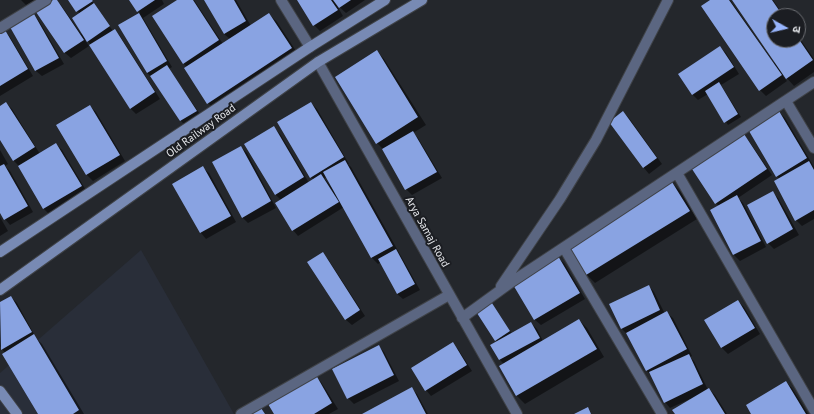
<!DOCTYPE html>
<meta charset="utf-8">
<style>
body{margin:0}
#map{position:relative;width:814px;height:414px;overflow:hidden;background:#24272c;font-family:"PT Sans","Noto Sans Devanagari",sans-serif}
canvas{display:block}
.north{position:absolute;left:766px;top:8px;width:40px;height:40px;box-sizing:border-box;background:#1b1d22;border:1px solid #6c6e73;border-radius:50%;rotate:98deg;font-size:11px;font-weight:700;line-height:16px;text-align:center;color:#e6e8ec}
.north::after{content:'';display:block;margin:auto;width:14px;height:18px;background:#98b5fd;clip-path:polygon(50% 0,100% 100%,50% 72%,0 100%)}
</style>
<div id="map">
<canvas width="814" height="414"></canvas>
<div class="north">उ</div>
</div>
<script>
const ctx = document.querySelector('canvas').getContext('2d');
ctx.lineJoin = 'round';
function fill(path, color) {
  ctx.fillStyle = color;
  ctx.fill(path, 'evenodd');
}
function trace(path, color, width, dash) {
  ctx.strokeStyle = color;
  ctx.lineWidth = width;
  ctx.lineCap = dash ? 'butt' : 'round';
  ctx.setLineDash(dash || []);
  ctx.stroke(path);
}
function drawText(font, color, halo, rows, align = 'center') {
  ctx.font = font + ' "PT Sans",sans-serif';
  ctx.lineWidth = 4;
  ctx.setLineDash([]);
  ctx.textBaseline = 'middle';
  ctx.strokeStyle = halo;
  ctx.fillStyle = color;
  for (const [text, x, y, turn = 0] of rows) {
    ctx.save();
    ctx.translate(x, y);
    ctx.rotate((+turn || 0) * Math.PI / 180);
    ctx.textAlign = isNaN(turn) ? turn : align;
    if (halo) ctx.strokeText(text, 0, 0);
    ctx.fillText(text, 0, 0);
    ctx.restore();
  }
}
fill(new Path2D(`
 M141,250L234,414H0V373Z`), '#292e39');
fill(new Path2D(`
 M21,0H34L26,5Z
 M55,0L61,5L81,34L83,33L80,14L69,0H92L94,5L113,31L115,30L120,36L160,99L136,114L130,108L91,45L86,39L85,40L89,46L71,58L65,53L37,12Z
 M130,0H162L164,4L143,18L172,67L169,69L202,117L187,127L181,121L153,78L147,73L120,26L140,13Z
 M179,0H194L223,44L230,39L224,34L205,0H236L251,26L269,14L277,22L300,57L216,111L208,103L187,67L183,63Z
 M298,0H365L346,13L336,4L343,16L320,31L314,25Z
 M712,0H730L774,63L776,62L733,0H773L784,16H774V40H798V36L814,59V72L794,86L784,75L783,76L787,81L766,96L760,90Z
 M34,15L39,21L64,64L42,76L36,71L12,28Z
 M5,31L10,37L33,76L0,96V34Z
 M720,47L726,53L739,74L721,85L741,117L728,125L708,94L698,100L693,95Z
 M377,51L384,59L426,125L413,133L418,138L442,178L412,195L406,189L382,148L377,143Z
 M6,103L12,109L40,154L56,144L62,150L87,192L50,215L44,209L19,166L14,161L0,139V107Z
 M311,103L317,109L349,164H348L351,167L420,290L403,299L397,294L381,262L378,264L372,258L344,207L298,236L293,230L281,200L275,194L274,128L280,134L309,183L314,180L311,177ZM327,177L332,186L331,187L324,178Z
 M90,106L96,112L125,161L93,181L87,175L58,126Z
 M623,112L629,118L662,164L649,174L644,168L610,122Z
 M779,112L785,118L814,167V219L802,226L796,220L779,179L751,131Z
 M744,135L749,141L772,175L738,198L743,203L766,247L740,261L734,255L711,211L719,206L716,203Z
 M241,147L247,153L276,208L248,223L242,217Z
 M0,150L8,164L5,166L10,171L33,212L10,225L5,219L0,211Z
 M203,168L209,173L236,222L206,239L201,233L173,184Z
 M672,183L680,191L697,219L595,283L587,275L572,249Z
 M772,192L778,198L799,235L774,249L768,243Z
 M0,217L8,231L0,236Z
 M322,253L328,259L365,316L352,325L346,320L308,262Z
 M558,258L564,263L585,299L541,325L535,320L514,284Z
 M649,286L654,292L665,314L667,313L673,318L692,356L690,357L694,361L708,390L709,389L715,395L727,414H676L690,400V399L670,408L665,402L652,376L646,370L627,334L622,329Z
 M11,297L17,303L36,338L42,344L84,414H39L5,353L0,346V303Z
 M738,301L744,307L760,334L728,354L722,348L706,321Z
 M492,304L512,334L531,323L537,329L543,341L579,320L587,328L604,357L525,404L517,396L500,367L504,364L500,360L491,345L498,342L496,340Z
 M452,343L458,349L472,371L431,396L426,390Z
 M379,346L384,352L399,381L354,404L348,398Z
 M315,376L321,382L338,409L329,414H276Z
 M786,382L792,388L808,414H752Z
 M411,388L417,394L428,414H364Z`), '#0007');
fill(new Path2D(`
 M53,0H57L84,40L64,53L36,12Z
 M68,0H92L93,1L76,12Z
 M129,0H155L137,12Z
 M177,0H193L219,40L183,64L152,16Z
 M204,0H234L246,21L224,34Z
 M297,0H331L338,10L313,26Z
 M333,0H351L339,8Z
 M710,0H729L782,75L759,91L701,6Z
 M732,0H772L783,16H774V40H798V38L813,60L786,79Z
 M94,3L110,26L87,42L72,18Z
 M139,13L167,61L147,73L118,25Z
 M269,13L292,48L207,104L184,68Z
 M34,14L59,58L35,71L10,27Z
 M115,29L155,92L130,109L89,45Z
 M5,30L28,69L0,86V32Z
 M720,46L734,67L692,95L678,74Z
 M377,50L418,117L376,144L335,77Z
 M167,65L197,111L180,121L150,76Z
 M719,82L738,114L724,123L705,91Z
 M6,102L35,147L13,161L0,140V106Z
 M311,102L344,157L310,178L277,122Z
 M90,105L120,155L86,175L56,125Z
 M623,111L657,158L643,168L609,122Z
 M779,111L807,158L776,177L749,131Z
 M274,126L304,177L275,195L244,144Z
 M413,131L437,172L405,190L382,149Z
 M744,134L767,169L715,204L692,169Z
 M56,143L82,186L43,209L18,166Z
 M241,146L271,201L242,218L212,162Z
 M345,160L393,246L371,258L323,172Z
 M809,161L814,170V210L795,221L774,181Z
 M4,164L28,206L4,220L0,213V166Z
 M203,166L231,216L200,233L172,184Z
 M321,174L339,202L292,231L275,203Z
 M672,182L690,211L586,275L570,249Z
 M773,191L793,229L767,244L747,205Z
 M737,195L761,241L733,255L710,210Z
 M396,249L415,284L397,294L378,259Z
 M323,252L360,310L345,320L307,262Z
 M558,256L580,293L534,320L512,283Z
 M649,285L660,310L621,329L609,304Z
 M11,296L32,332L1,350L0,302Z
 M490,300L510,331L495,341L475,310Z
 M738,300L755,328L721,348L704,320Z
 M667,311L687,349L646,371L626,333Z
 M579,319L597,349L516,396L499,366Z
 M531,322L540,338L499,360L490,345Z
 M34,334L79,410L73,414H38L2,354Z
 M453,342L467,365L425,391L411,368Z
 M379,345L394,375L347,399L332,369Z
 M689,354L703,384L664,403L649,372Z
 M316,375L332,403L314,414H274L268,404Z
 M786,381L806,414H751L746,405Z
 M412,387L426,414H362Z
 M709,388L725,414H675L672,410Z
 M588,407L591,414H574Z
 M261,408L265,414H252Z`), '#89a3e2');
const street = new Path2D(`
 M281,0L310,47
 M0,28L46,0
 M318,62L517,414
 M786,101L814,148
 M677,173L814,410
 M564,248L662,414
 M501,286L560,199L596,140L668,0
 M462,318L513,281L814,82
 M241,414L449,295`);
const secondary = new Path2D(`
 M0,252L310,47L385,0
 M0,290L318,62L422,0
 M0,391L17,414`);
trace(street, '#3f4247', 12);
trace(secondary, '#3f4247', 12);
trace(street, '#5b6681', 10);
trace(secondary, '#788ab4', 10);
drawText('11px', '#e6e8ec', '#1b1d22', [
 ["Old Railway Road",201,131,-36],
 ["Arya Samaj Road",427,232,61]
]);
</script>
